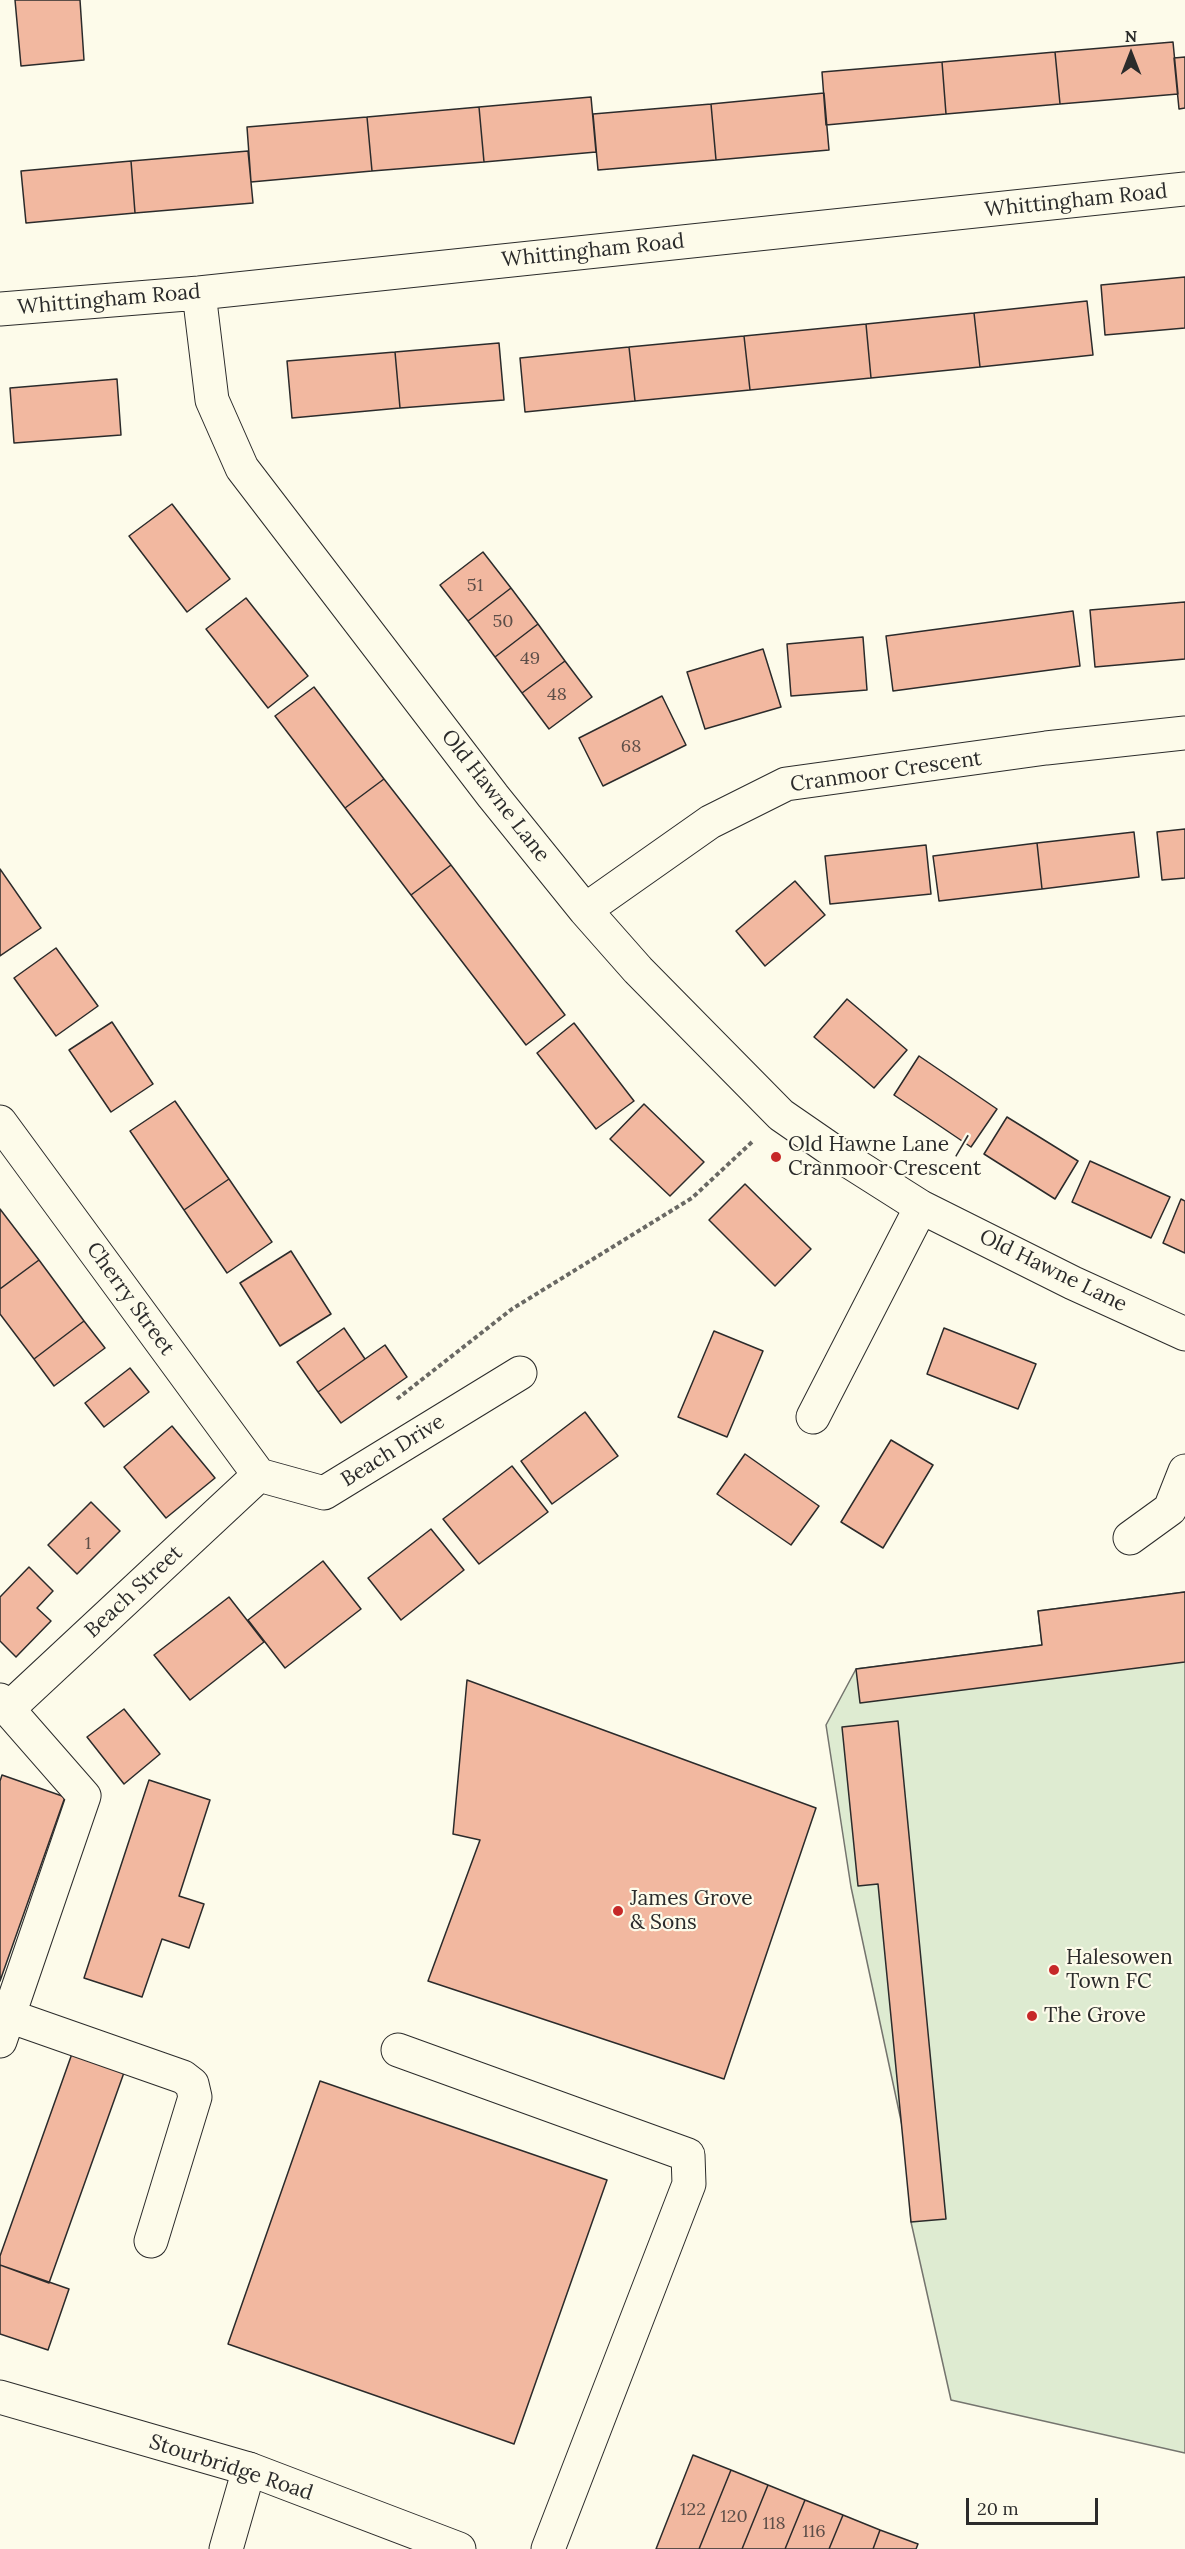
<!DOCTYPE html>
<style>
body{margin:0}
#map{position:relative;width:1185px;height:2549px;overflow:hidden;background:#fdfbea;font-family:Lora,serif}
canvas{display:block}
.north{position:absolute;left:1101px;top:24px;width:60px;height:60px;-webkit-text-stroke:4px #fdfbea;paint-order:stroke;rotate:0deg;font-size:16px;font-weight:700;line-height:24px;text-align:center;color:#2b2b2b}
.north::after{content:'';display:block;margin:auto;width:21px;height:27px;background:#2b2b2b;clip-path:polygon(50% 0,100% 100%,50% 72%,0 100%)}
.scale{position:absolute;left:966px;top:2498px;width:132px;height:27px;box-sizing:border-box;border:3px solid #2b2b2b;border-top:0;padding-left:8px;font-size:18px;line-height:21px;white-space:nowrap;color:#2b2b2b;-webkit-text-stroke:4px #fdfbea;paint-order:stroke}
</style>
<div id="map">
<canvas width="1185" height="2549"></canvas>
<div class="north">N</div>
<div class="scale">20 m</div>
</div>
<script>
const ctx = document.querySelector('canvas').getContext('2d');
ctx.lineJoin = 'round';
function fill(path, color) {
  ctx.fillStyle = color;
  ctx.fill(path, 'evenodd');
}
function trace(path, color, width, dash) {
  ctx.strokeStyle = color;
  ctx.lineWidth = width;
  ctx.lineCap = dash ? 'butt' : 'round';
  ctx.setLineDash(dash || []);
  ctx.stroke(path);
}
function drawText(font, color, halo, rows, align = 'center') {
  ctx.font = font + ' Lora,serif';
  ctx.lineWidth = 4.5;
  ctx.setLineDash([]);
  ctx.textBaseline = 'middle';
  ctx.strokeStyle = halo;
  ctx.fillStyle = color;
  for (const [text, x, y, turn = 0] of rows) {
    ctx.save();
    ctx.translate(x, y);
    ctx.rotate((+turn || 0) * Math.PI / 180);
    ctx.textAlign = isNaN(turn) ? turn : align;
    if (halo) ctx.strokeText(text, 0, 0);
    ctx.fillText(text, 0, 0);
    ctx.restore();
  }
}
const green = new Path2D(`
 M1185,1592V2453L951,2400L911,2222L906,2144L851,1887L826,1725L856,1669L1042,1645L1038,1611Z`);
fill(green, '#deebd1');
trace(green, '#74746e', 1.5);
const building = new Path2D(`
 M15,0H80L84,60L21,66Z
 M1173,42L1178,94L1060,104L1055,52Z
 M1055,52L1060,104L946,114L942,62Z
 M1185,57V108L1179,109L1174,58Z
 M942,62L946,114L826,125L822,72Z
 M824,93L829,150L716,160L711,104Z
 M591,97L596,152L484,162L479,107Z
 M711,104L716,160L598,170L593,114Z
 M479,107L484,162L372,171L367,117Z
 M367,117L372,171L251,182L247,127Z
 M248,151L253,203L135,213L131,161Z
 M131,161L135,213L26,223L21,171Z
 M1185,277V328L1105,335L1101,285Z
 M1087,301L1093,355L980,367L974,313Z
 M974,313L980,367L871,378L866,324Z
 M866,324L871,378L750,390L744,336Z
 M744,336L750,390L635,401L629,347Z
 M499,343L504,400L400,408L395,352Z
 M629,347L635,401L525,412L520,358Z
 M395,352L400,408L292,418L287,361Z
 M117,379L121,435L14,443L10,388Z
 M172,504L230,579L187,612L129,536Z
 M483,552L511,588L468,621L440,585Z
 M511,588L538,624L495,657L468,621Z
 M246,598L308,676L268,708L206,629Z
 M1185,602V659L1095,667L1090,610Z
 M1073,611L1080,666L893,691L886,636Z
 M538,624L565,661L522,693L495,657Z
 M863,637L867,690L791,696L787,644Z
 M763,649L781,707L705,729L687,672Z
 M565,661L592,697L549,729L522,693Z
 M314,687L384,779L345,808L275,716Z
 M662,696L686,745L603,786L579,738Z
 M384,779L451,865L411,895L345,808Z
 M1185,829V878L1162,880L1157,832Z
 M1134,832L1139,877L1042,889L1037,843Z
 M1037,843L1042,889L939,901L933,856Z
 M926,845L931,894L830,904L825,856Z
 M451,865L565,1015L526,1045L411,895Z
 M0,869L41,928L0,956Z
 M795,881L825,915L765,966L736,931Z
 M56,948L98,1006L56,1036L14,978Z
 M847,999L907,1050L874,1088L814,1037Z
 M112,1022L153,1084L111,1112L69,1050Z
 M574,1023L634,1101L596,1129L537,1053Z
 M919,1056L997,1109L971,1147L894,1095Z
 M175,1101L229,1179L184,1210L130,1131Z
 M644,1104L704,1162L670,1196L610,1139Z
 M1007,1117L1078,1161L1055,1199L984,1154Z
 M1090,1161L1170,1197L1151,1238L1072,1202Z
 M229,1179L272,1242L227,1273L184,1210Z
 M745,1184L811,1249L775,1286L709,1220Z
 M1181,1199L1185,1201V1253L1163,1243Z
 M0,1209L39,1260L0,1289Z
 M291,1251L331,1314L280,1346L240,1283Z
 M39,1260L84,1321L34,1359L0,1314V1289Z
 M84,1321L105,1348L54,1386L34,1359Z
 M344,1328L365,1359L318,1392L297,1362Z
 M944,1328L1036,1364L1018,1409L927,1374Z
 M714,1331L763,1351L727,1437L678,1417Z
 M385,1345L407,1377L341,1423L318,1392Z
 M130,1368L149,1392L104,1427L85,1403Z
 M585,1412L618,1456L552,1504L521,1461Z
 M172,1426L215,1478L166,1518L124,1467Z
 M891,1440L933,1465L883,1548L841,1522Z
 M745,1454L819,1506L791,1545L717,1494Z
 M512,1466L548,1512L479,1564L443,1519Z
 M91,1502L120,1531L77,1574L48,1545Z
 M431,1529L464,1570L401,1620L368,1578Z
 M323,1561L361,1609L285,1668L248,1620Z
 M29,1567L53,1591L37,1608L51,1621L16,1657L0,1641V1597Z
 M1185,1592V1662L860,1703L856,1669L1042,1645L1038,1611Z
 M229,1597L264,1642L190,1700L154,1655Z
 M467,1680L816,1808L724,2079L428,1981L480,1840L453,1834Z
 M124,1709L160,1754L124,1784L87,1737Z
 M898,1721L946,2219L911,2222L878,1884L858,1886L842,1727Z
 M2,1775L65,1797L0,1981V1781Z
 M149,1780L210,1800L179,1896L204,1904L189,1948L162,1939L142,1997L84,1978Z
 M74,2048L126,2067L49,2283L0,2265V2256Z
 M320,2081L607,2180L514,2444L228,2344Z
 M0,2265L69,2289L48,2350L0,2334Z
 M693,2455L731,2470L699,2549H656Z
 M731,2470L768,2485L742,2549H699Z
 M768,2485L805,2500L785,2549H742Z
 M805,2500L843,2515L829,2549H785Z
 M843,2515L880,2530L873,2549H829Z
 M880,2530L918,2544L916,2549H873Z`);
fill(building, '#f2b8a0');
trace(building, '#2b2b2b', 1.5);
const minor = new Path2D(`
 M199,293L212,400L242,468L493,796L585,910L638,970L781,1115L839,1155L921,1207L1073,1283L1185,1334
 M0,309L199,293L1185,189
 M585,910L710,822L786,784L1046,748L1185,733
 M0,1122L259,1475
 M813,1417L921,1207
 M259,1475L324,1493L520,1373
 M1130,1538L1170,1509L1185,1471
 M0,1700L84,1796L0,2041
 M8,1709L259,1475
 M9,2016L183,2077L192,2084L195,2097L151,2241
 M398,2050L688,2155L689,2184L548,2549
 M226,2549L249,2469`);
const highway = new Path2D(`
 M0,2397L249,2469L459,2549`);
trace(minor, '#2b2b2b', 35);
trace(highway, '#2b2b2b', 35);
trace(new Path2D(`
 M397,1399L512,1309L692,1198L752,1142`), '#6a6964', 4, [4.5, 3]);
trace(minor, '#fdfbea', 33);
trace(highway, '#fdfbea', 33);
for (const [x, y, r, color] of [
 [776,1157,6,"#c62828"],
 [618,1911,6,"#c62828"],
 [1054,1970,6,"#c62828"],
 [1032,2016,6,"#c62828"]
]) {
  const dot = new Path2D();
  dot.arc(x, y, r, 0, 2 * Math.PI);
  ctx.fillStyle = color;
  ctx.fill(dot);
  trace(dot, '#fdfbea', 2);
}
drawText('18px', '#5d4e48', null, [
 ["51",475,586],
 ["50",503,622],
 ["49",530,659],
 ["48",557,695],
 ["68",631,747],
 ["1",88,1544],
 ["122",693,2510],
 ["120",734,2517],
 ["118",774,2524],
 ["116",814,2532]
]);
drawText('21px', '#2b2b2b', '#fdfbea', [
 ["Whittingham Road",1076,201,-6],
 ["Whittingham Road",593,251,-6],
 ["Whittingham Road",109,300,-5],
 ["Cranmoor Crescent",886,772,-8],
 ["Old Hawne Lane",495,796,52],
 ["Old Hawne Lane",1053,1271,26],
 ["Cherry Street",130,1299,54],
 ["Beach Drive",393,1451,-32],
 ["Beach Street",134,1592,-43],
 ["Stourbridge Road",231,2468,18]
]);
drawText('21px', '#2b2b2b', '#fdfbea', [
 ["Old Hawne Lane /",788,1145],
 ["Cranmoor Crescent",788,1169],
 ["James Grove",630,1899],
 ["& Sons",630,1923],
 ["Halesowen",1066,1958],
 ["Town FC",1066,1982],
 ["The Grove",1044,2016]
], 'left');
</script>
